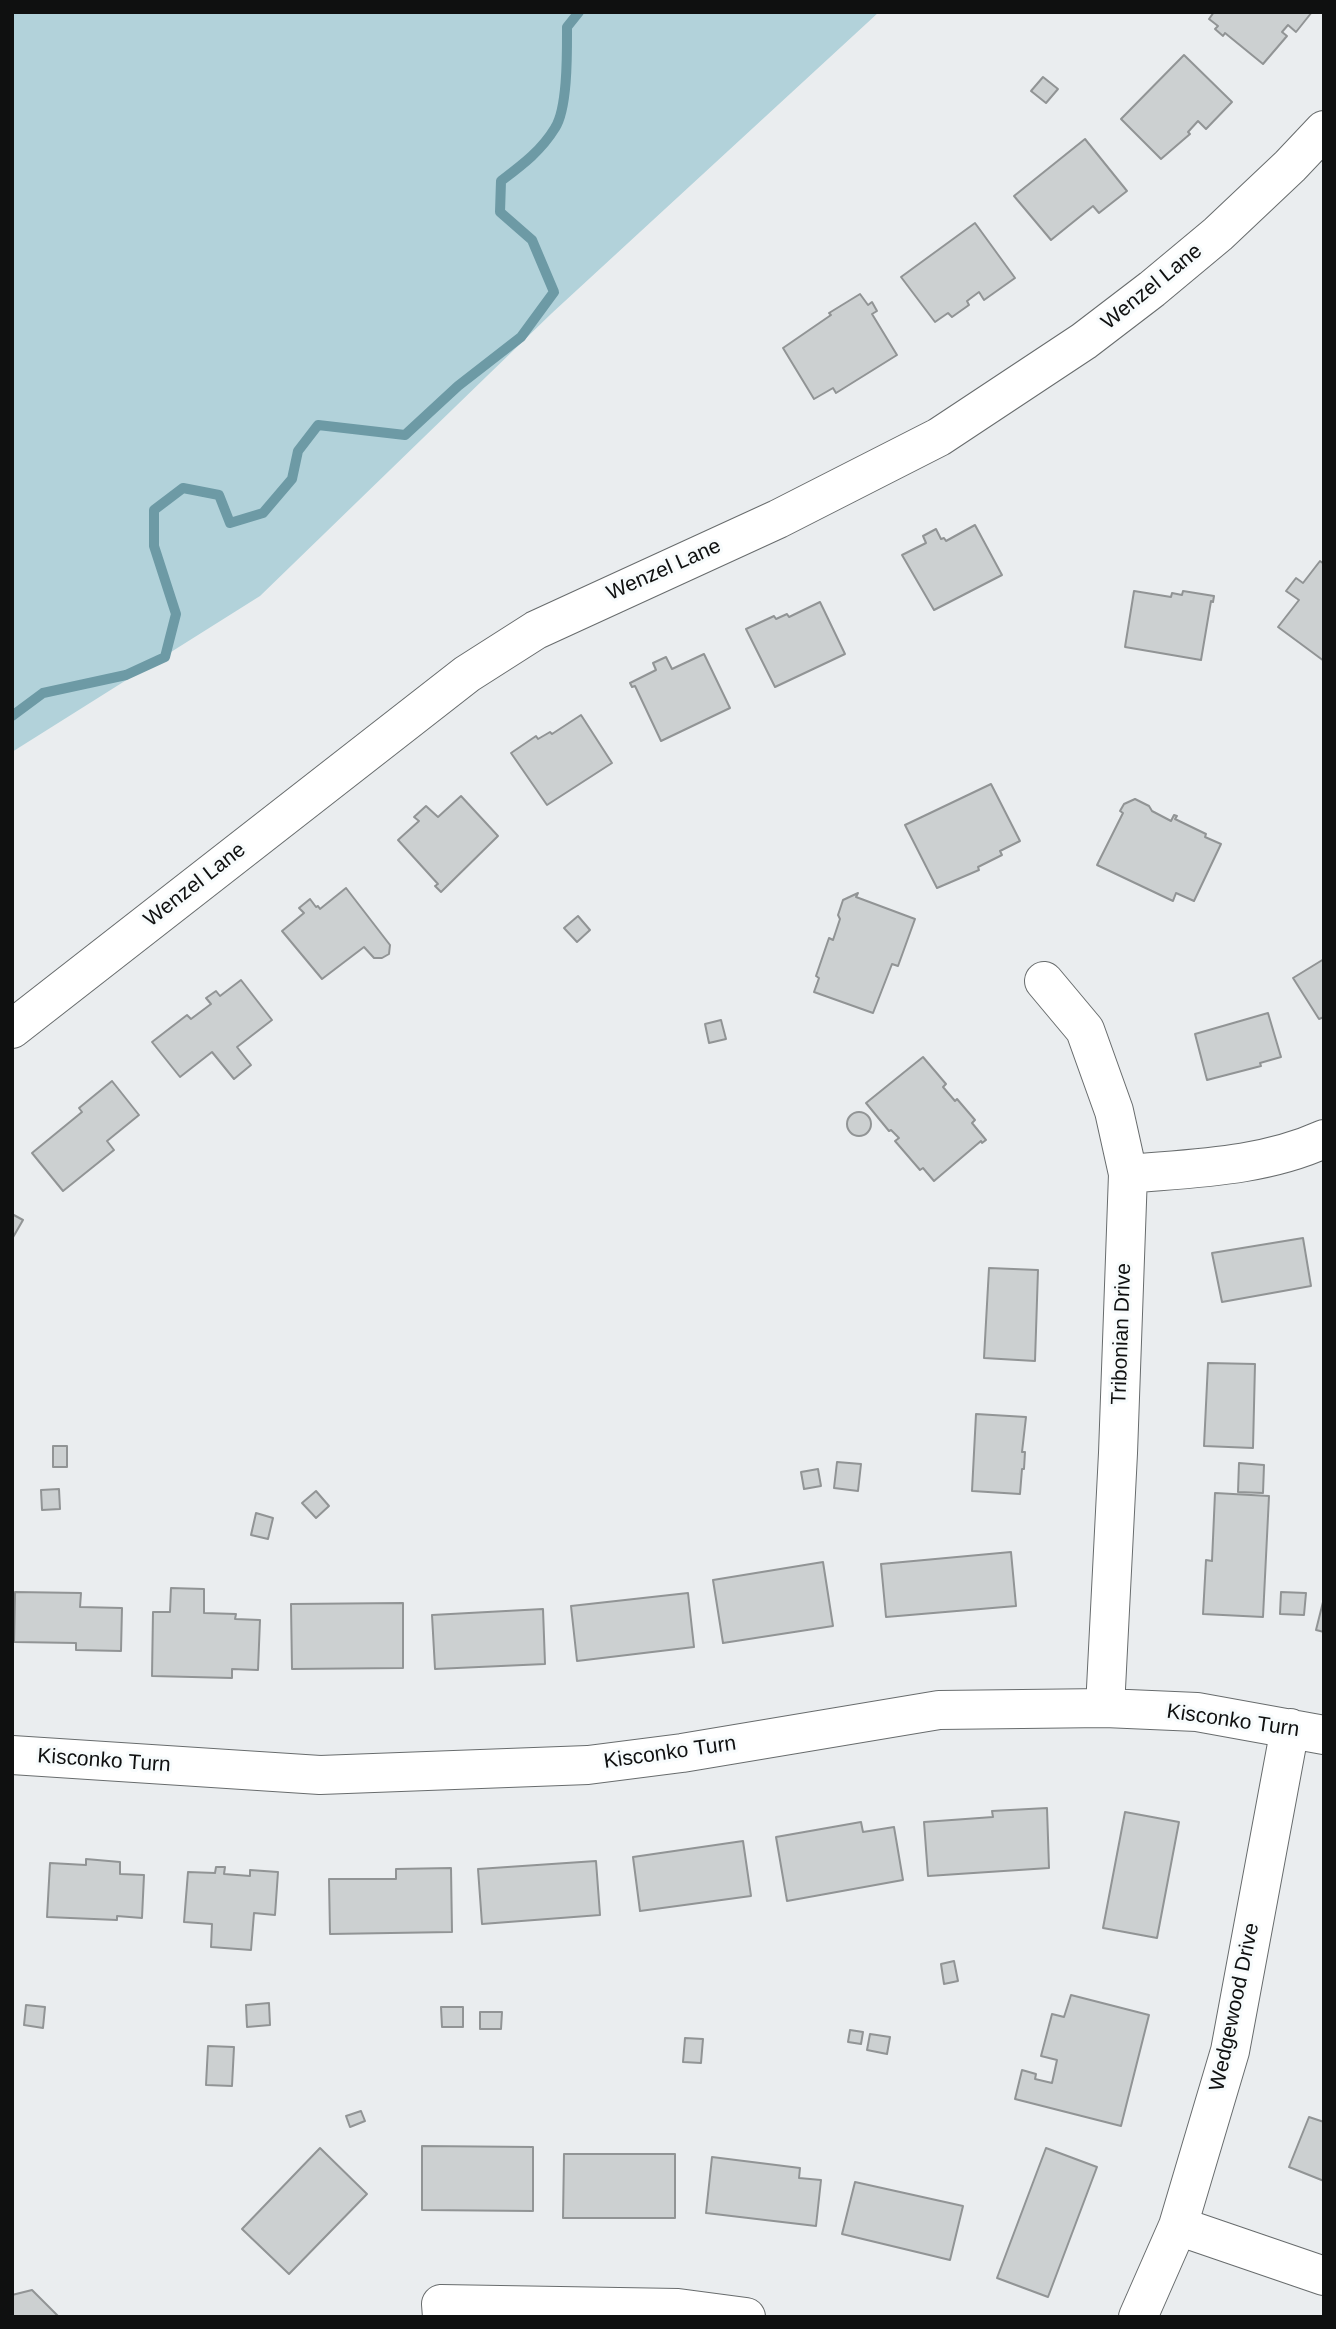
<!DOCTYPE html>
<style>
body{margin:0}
#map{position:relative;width:1336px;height:2329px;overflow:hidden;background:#eaedef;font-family:Arial,sans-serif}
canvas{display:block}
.frame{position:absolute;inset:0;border:14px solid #0f1010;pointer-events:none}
</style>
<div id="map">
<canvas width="1336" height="2329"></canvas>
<div class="frame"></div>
</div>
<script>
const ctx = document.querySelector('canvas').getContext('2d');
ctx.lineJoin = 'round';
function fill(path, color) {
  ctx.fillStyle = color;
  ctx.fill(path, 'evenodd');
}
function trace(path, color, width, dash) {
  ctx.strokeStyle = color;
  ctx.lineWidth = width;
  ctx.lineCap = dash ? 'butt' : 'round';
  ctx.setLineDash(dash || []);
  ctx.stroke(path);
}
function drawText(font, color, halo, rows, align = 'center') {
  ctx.font = font + ' Arial,sans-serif';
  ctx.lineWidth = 6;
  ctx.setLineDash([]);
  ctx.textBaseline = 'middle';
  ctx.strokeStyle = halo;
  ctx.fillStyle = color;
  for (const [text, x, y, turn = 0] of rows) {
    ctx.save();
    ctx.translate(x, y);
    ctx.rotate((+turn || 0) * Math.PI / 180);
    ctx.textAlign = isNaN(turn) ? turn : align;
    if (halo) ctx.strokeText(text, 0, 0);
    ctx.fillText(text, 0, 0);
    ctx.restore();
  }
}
fill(new Path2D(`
 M12,12H879L552,313L260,596L12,752Z`), '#b2d2da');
trace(new Path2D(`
 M12,716L43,693L126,675L165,657L176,614L154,546V510L183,488L219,495L230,523L263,513L292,479L298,451L318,425L405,435L458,386L521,337L554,292L532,240L500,212L501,181C522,165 541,151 555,128C568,108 567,51 567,27L579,12`), '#6d9aa5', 10);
const building = new Path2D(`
 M1214,12H1312L1296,32L1288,25L1282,32L1287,36L1263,64L1225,33L1223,36L1215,29L1218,26L1209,19Z
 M1184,55L1232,102L1206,129L1198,121L1188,132L1190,134L1161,159L1121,119Z
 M1043,77L1058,89L1046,103L1031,91Z
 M1085,139L1127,191L1099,213L1093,206L1051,240L1014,196Z
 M975,223L1015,278L984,300L979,292L967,301L969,305L952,317L948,313L935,322L901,277Z
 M860,294L868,305L872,302L877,311L872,314L897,355L836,393L833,388L814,399L783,348L831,315L829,313Z
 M975,525L1002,575L934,610L902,555L926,543L923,536L936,529L941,539L944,538L946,541Z
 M1320,561L1324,564V661L1278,627L1299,600L1286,591L1296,578L1303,583Z
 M1134,591L1171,597L1172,593L1182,595L1183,591L1214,596L1213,602L1211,601L1201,660L1125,647Z
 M820,602L845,654L775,687L746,629L774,616L776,619L787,614L789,617Z
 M704,654L730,708L661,741L635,686L632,687L630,683L656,670L653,663L666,657L672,669Z
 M581,715L612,763L547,805L511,753L536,736L538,739L550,732L552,734Z
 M991,784L1020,841L1000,851L1002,855L978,867L979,870L937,888L905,825Z
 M461,796L498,836L441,892L435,886L438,884L398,840L419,821L414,817L426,806L438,817Z
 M1135,799L1149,806L1152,811L1171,821L1174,815L1177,816L1175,819L1206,834L1205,837L1221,844L1194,901L1176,893L1173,901L1097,865L1123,813L1120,811L1124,804Z
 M346,888L390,945L389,954L382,958H374L364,947L322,979L282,931L304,913L299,908L310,899L316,907L318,906L320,909Z
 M858,893L856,897L915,919L898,966L892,964L873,1013L814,992L819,978L816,976L829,938L833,940L840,919L838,915L843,900Z
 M578,916L590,930L577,942L564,928Z
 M1324,959V1017L1319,1019L1293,978Z
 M241,980L272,1020L237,1047L251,1065L234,1079L212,1052L180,1077L152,1042L187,1015L191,1019L211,1004L206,998L216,991L220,996Z
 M1268,1013L1281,1057L1260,1063L1261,1066L1207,1080L1195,1034Z
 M721,1020L726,1039L709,1043L705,1024Z
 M923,1057L946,1084L943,1087L955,1101L957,1099L975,1120L972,1123L986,1140L982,1143L981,1141L934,1181L923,1168L920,1170L895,1141L899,1138L891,1130L889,1131L866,1103Z
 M112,1081L139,1115L107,1141L114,1150L63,1191L32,1153L82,1112L79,1108Z
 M847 1124a12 12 0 1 1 24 0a12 12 0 1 1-24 0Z
 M12,1214L23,1220L12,1239Z
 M1303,1238L1311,1286L1222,1302L1212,1253Z
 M989,1268L1038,1270L1035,1361L984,1358Z
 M1208,1363L1255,1364L1253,1448L1204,1446Z
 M976,1414L1026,1417L1022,1452H1025L1024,1469H1022L1020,1494L972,1491Z
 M53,1446H67V1467H53Z
 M837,1462L861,1464L858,1491L834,1488Z
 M1239,1463L1264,1465L1263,1493L1238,1492Z
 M818,1469L821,1486L804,1489L801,1472Z
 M59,1489L60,1509L42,1510L41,1490Z
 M316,1491L329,1506L316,1518L302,1503Z
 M1215,1493L1269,1496L1263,1617L1203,1614L1206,1560L1212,1561Z
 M256,1513L273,1518L268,1539L251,1535Z
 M1011,1552L1016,1606L886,1617L881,1564Z
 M823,1562L833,1626L723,1643L713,1580Z
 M171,1588L204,1589V1613L236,1614L235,1619L260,1620L258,1670L232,1669V1678L152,1676L153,1612H170Z
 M15,1592L81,1593L80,1607L122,1608L121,1651L76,1650V1643L14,1642Z
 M1281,1592L1306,1593L1304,1615L1280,1614Z
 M688,1593L694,1647L577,1661L571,1606Z
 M1324,1598V1632L1316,1630Z
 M403,1603V1668L292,1669L291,1604Z
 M543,1609L545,1664L435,1669L432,1615Z
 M1047,1808L1049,1868L928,1876L924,1822L993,1817L992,1811Z
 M1125,1812L1179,1822L1157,1938L1103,1928Z
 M861,1822L863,1832L894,1827L903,1880L787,1901L776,1837Z
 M743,1841L751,1896L640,1911L633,1857Z
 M86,1859L120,1862V1874L144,1875L142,1918L117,1916V1920L47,1917L50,1863L86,1865Z
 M596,1861L600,1915L482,1924L478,1869Z
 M216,1867H225L224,1874L250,1876V1870L278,1872L275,1915L254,1913L251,1950L211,1947L212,1924L184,1922L188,1872L215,1873Z
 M451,1868L452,1932L330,1934L329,1879H396V1869Z
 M954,1961L958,1981L944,1984L941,1964Z
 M1071,1995L1149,2015L1121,2126L1015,2099L1022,2070L1036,2074L1035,2079L1052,2083L1057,2060L1041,2056L1052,2014L1064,2017Z
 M269,2003L270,2025L247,2027L246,2005Z
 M26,2005L45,2007L43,2028L24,2025Z
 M441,2007H463V2027H442Z
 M480,2012H502L501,2029H480Z
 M850,2030L863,2032L861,2044L848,2042Z
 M870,2034L890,2037L887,2054L867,2050Z
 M685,2038L703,2039L701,2063L683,2062Z
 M208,2046L234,2047L232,2086L206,2085Z
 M361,2111L365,2121L350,2127L346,2116Z
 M1309,2117L1324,2122V2181L1289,2167Z
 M422,2146L533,2147V2211L422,2210Z
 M320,2148L367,2194L289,2274L242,2229Z
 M1046,2148L1097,2167L1048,2297L997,2278Z
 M564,2154H675V2218H563Z
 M712,2157L800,2168L799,2178L821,2180L816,2226L706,2213Z
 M855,2182L963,2206L950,2260L842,2234Z
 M32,2290L59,2317H12V2295Z`);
fill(building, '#ccd0d1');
trace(building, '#919495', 2);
const street = new Path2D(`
 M1044,981L1085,1030L1114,1111L1128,1174L1118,1453L1105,1708
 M12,1029L467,674L536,630L778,519L939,437L1084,341L1152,289L1218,234L1290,166L1324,130
 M1128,1174C1194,1168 1262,1167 1324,1139
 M12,1755L320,1775L588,1765L682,1753L939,1710L1105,1708L1197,1712L1324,1735
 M1178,2226L1324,2276
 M442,2317L441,2304L678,2308L746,2317
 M1138,2317L1178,2226L1230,2051L1290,1728`);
trace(street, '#686c6d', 40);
trace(street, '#fff', 38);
drawText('21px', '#0f1010', '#f7fbfc', [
 ["Wenzel Lane",1152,287,-39],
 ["Wenzel Lane",664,570,-24],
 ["Wenzel Lane",195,885,-38],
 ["Tribonian Drive",1122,1334,-88],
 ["Kisconko Turn",1233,1721,8],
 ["Kisconko Turn",670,1753,-8],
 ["Kisconko Turn",104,1761,4],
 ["Wedgewood Drive",1235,2007,-78]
]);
</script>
